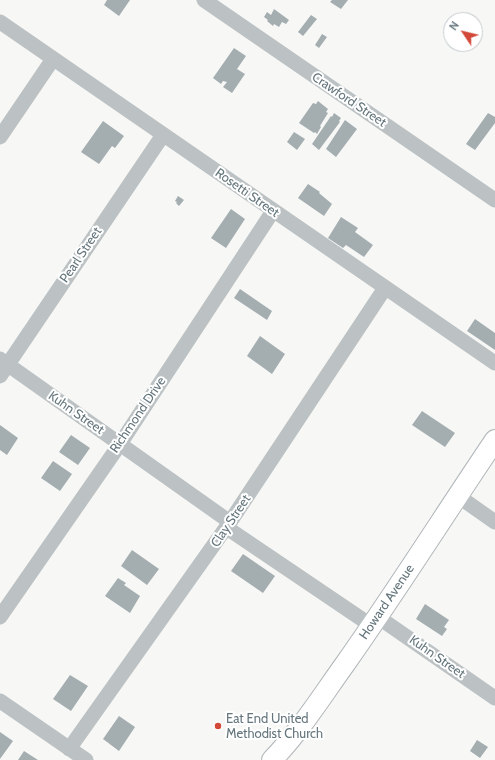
<!DOCTYPE html>
<style>
body{margin:0}
#map{position:relative;width:495px;height:760px;overflow:hidden;background:#f7f7f5;font-family:Cabin,sans-serif}
canvas{display:block}
.north{position:absolute;left:443px;top:12px;width:40px;height:40px;box-sizing:border-box;background:#fff;border:1px solid #c1c8cb;border-radius:50%;rotate:305deg;font-size:11px;font-weight:700;line-height:16px;text-align:center;color:#65767d}
.north::after{content:'';display:block;margin:auto;width:14px;height:18px;background:#d34939;clip-path:polygon(50% 0,100% 100%,50% 72%,0 100%)}
</style>
<div id="map">
<canvas width="495" height="760"></canvas>
<div class="north">N</div>
</div>
<script>
const ctx = document.querySelector('canvas').getContext('2d');
ctx.lineJoin = 'round';
function fill(path, color) {
  ctx.fillStyle = color;
  ctx.fill(path, 'evenodd');
}
function trace(path, color, width, dash) {
  ctx.strokeStyle = color;
  ctx.lineWidth = width;
  ctx.lineCap = dash ? 'butt' : 'round';
  ctx.setLineDash(dash || []);
  ctx.stroke(path);
}
function drawText(font, color, halo, rows, align = 'center') {
  ctx.font = font + ' Cabin,sans-serif';
  ctx.lineWidth = 4;
  ctx.setLineDash([]);
  ctx.textBaseline = 'middle';
  ctx.strokeStyle = halo;
  ctx.fillStyle = color;
  for (const [text, x, y, turn = 0] of rows) {
    ctx.save();
    ctx.translate(x, y);
    ctx.rotate((+turn || 0) * Math.PI / 180);
    ctx.textAlign = isNaN(turn) ? turn : align;
    if (halo) ctx.strokeText(text, 0, 0);
    ctx.fillText(text, 0, 0);
    ctx.restore();
  }
}
fill(new Path2D(`
 M107,0H130L119,16L104,5Z
 M332,0H348L341,9L330,2Z
 M274,9L289,20L286,24L282,22L279,27L274,24L273,26L267,21L268,20L264,17L267,12L271,15Z
 M311,15L317,19L303,36L298,32Z
 M322,34L327,37L319,48L315,45Z
 M234,48L246,56L237,69L245,74L232,93L223,87L227,82L223,81L221,84L213,78Z
 M318,101L328,109L326,112L328,113L320,126L321,127L317,134L315,132L314,133L299,123L313,103L316,104Z
 M334,113L341,118L339,121L340,122L319,150L312,144L331,116L332,117Z
 M488,113L495,117V123L475,150L466,144Z
 M345,120L357,129L336,157L326,149Z
 M103,121L124,136L115,148L112,146L99,164L81,152Z
 M294,132L305,139L297,150L287,142Z
 M308,184L320,192L319,193L332,204L324,216L298,198Z
 M178,196L184,200L179,206L176,203L177,202L175,201Z
 M231,209L245,219L226,248L211,238Z
 M341,217L358,228L355,232L373,245L364,257L346,245L343,248L328,238Z
 M240,289L272,311L267,320L234,298Z
 M475,319L495,333V350L467,331Z
 M260,336L285,354L272,374L247,356Z
 M422,411L455,433L445,447L412,425Z
 M0,425L18,438L7,455L0,450Z
 M71,435L90,448L78,465L59,452Z
 M53,461L72,474L60,491L41,478Z
 M132,550L159,569L147,585L121,566Z
 M243,554L275,576L263,593L231,571Z
 M118,578L126,583L124,585L140,596L130,613L105,596Z
 M425,604L449,620L444,627L447,629L442,636L416,619Z
 M70,675L88,686L71,711L53,699Z
 M119,716L135,727L119,751L103,739Z
 M0,732L13,741L0,759Z
 M477,740L488,747L480,758L470,751Z
 M24,751L38,760H18Z`), '#a4aeb1');
const major = new Path2D(`
 M272,760C300,731 322,696 345,664C397,590 445,514 495,440`);
trace(major, '#b0b6b9', 22);
trace(new Path2D(`
 M204,0L495,200
 M0,22L495,363
 M0,137L53,59
 M0,359L230,522
 M0,376L163,135
 M458,496L495,522
 M227,528L372,626
 M0,617L120,444L273,211
 M378,617L495,698
 M0,701L86,760
 M69,749L230,522L385,288`), '#bcc2c4', 15);
trace(major, '#fff', 20);
for (const [x, y, r, color] of [
 [218,726,4,"#d34939"]
]) {
  const dot = new Path2D();
  dot.arc(x, y, r, 0, 2 * Math.PI);
  ctx.fillStyle = color;
  ctx.fill(dot);
  trace(dot, '#fff', 1.5);
}
drawText('13px', '#65767d', '#fff', [
 ["Crawford Street",349,100,34],
 ["Rosetti Street",247,193,35],
 ["Pearl Street",81,255,-56],
 ["Kuhn Street",76,413,35],
 ["Richmond Drive",138,415,-56],
 ["Clay Street",231,521,-56],
 ["Howard Avenue",387,602,-56],
 ["Kuhn Street",437,657,35]
]);
drawText('13px', '#65767d', '#fff', [
 ["Eat End United",226,719],
 ["Methodist Church",226,734]
], 'left');
</script>
